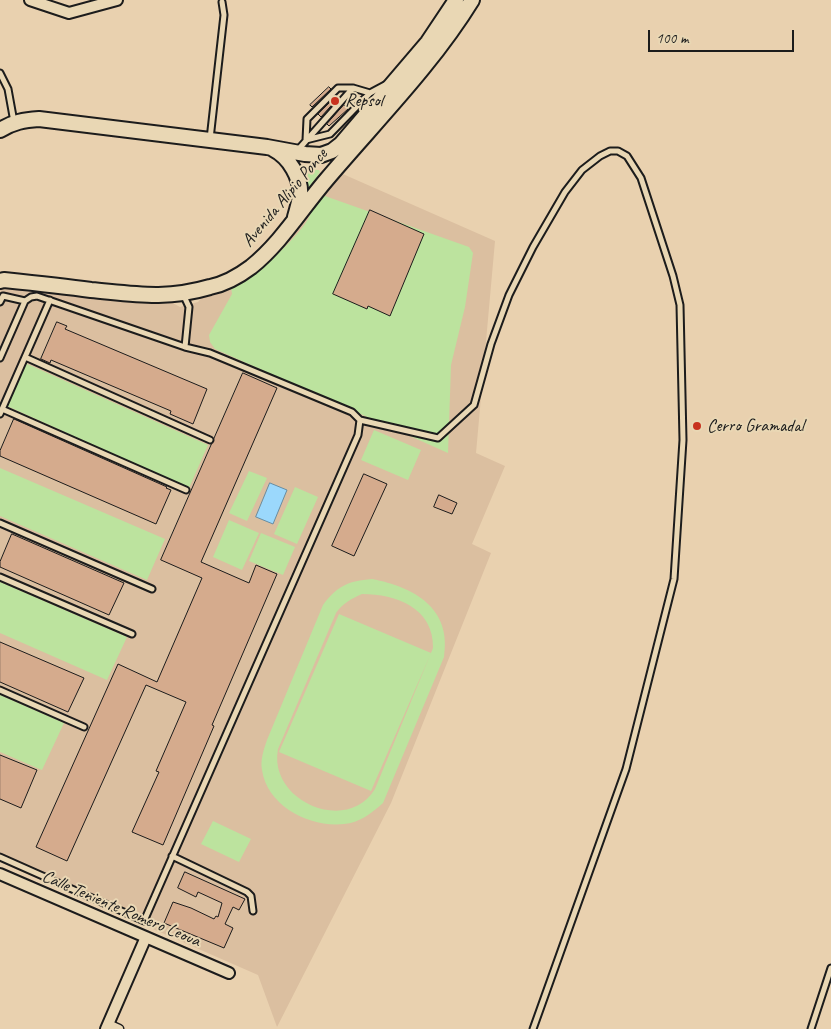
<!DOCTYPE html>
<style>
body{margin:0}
#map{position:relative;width:831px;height:1029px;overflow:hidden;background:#e9d1af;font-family:Caveat,sans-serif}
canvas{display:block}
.scale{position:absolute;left:648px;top:30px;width:146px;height:22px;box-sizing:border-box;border:2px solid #1c1c1c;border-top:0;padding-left:6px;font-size:15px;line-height:18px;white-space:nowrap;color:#1c1c1c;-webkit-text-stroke:4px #e9d7b4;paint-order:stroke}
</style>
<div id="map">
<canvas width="831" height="1029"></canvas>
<div class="scale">100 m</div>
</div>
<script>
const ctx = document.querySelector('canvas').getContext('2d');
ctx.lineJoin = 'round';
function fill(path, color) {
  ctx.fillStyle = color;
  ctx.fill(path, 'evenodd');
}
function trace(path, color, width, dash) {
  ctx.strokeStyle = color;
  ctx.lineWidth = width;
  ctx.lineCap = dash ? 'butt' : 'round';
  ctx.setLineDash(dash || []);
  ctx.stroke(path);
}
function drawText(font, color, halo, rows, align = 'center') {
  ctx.font = font + ' Caveat,sans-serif';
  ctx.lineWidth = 4;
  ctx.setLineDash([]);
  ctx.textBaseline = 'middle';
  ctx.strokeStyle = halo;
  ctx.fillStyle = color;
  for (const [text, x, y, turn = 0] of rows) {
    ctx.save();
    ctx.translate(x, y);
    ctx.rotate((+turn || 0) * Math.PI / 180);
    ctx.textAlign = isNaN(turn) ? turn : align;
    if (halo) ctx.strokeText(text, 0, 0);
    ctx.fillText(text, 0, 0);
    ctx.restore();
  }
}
fill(new Path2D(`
 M336,171L495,241L476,453L505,466L472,544L491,553L391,803L277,1027L258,975L0,862V286L169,301L180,307L198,302L206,293L243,279Z`), '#dbbfa0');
fill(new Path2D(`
 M302,169L319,170L320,172L307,190L305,189Z
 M325,196L469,247L473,253L465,307L451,365L448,453L215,349L210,342L209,335L232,294L231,287C258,273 287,248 305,224C311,215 315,200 325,196Z
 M25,363L208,445L189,488L7,406Z
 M374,430L421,450L408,480L361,460Z
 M0,468L165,539L147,580L0,516Z
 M249,471L267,478L247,521L229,513Z
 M295,487L318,497L297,544L274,534Z
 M229,520L259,533L242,570L213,557Z
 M261,533L295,547L283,575L249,561Z
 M372,579C414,587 452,608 444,657L383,803C372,813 359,823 344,824C310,828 267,806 262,770C260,760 264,749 267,740L323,605C337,586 348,581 372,579ZM362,594C396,594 434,608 433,648L375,789C347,835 268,801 278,749L336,613C343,603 351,599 362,594Z
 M0,582L127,637L107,680L0,633Z
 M339,614L431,653L371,791L279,752Z
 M0,695L64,723L42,770L0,752Z
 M213,821L251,839L239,862L201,844Z`), '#bce39e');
const water = new Path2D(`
 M270,483L287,490L273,524L256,517Z`);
fill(water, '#9bd8fc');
trace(water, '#688da2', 1);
const building = new Path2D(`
 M329,87L331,89L312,107L310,105Z
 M337,96L338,98L321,117L318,114Z
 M344,105L348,109L329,126L327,124Z
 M370,210L424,234L390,316L368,306L367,309L333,294Z
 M57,322L67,326L65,329L207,389L193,424L170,414L171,411L51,360L50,363L41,359Z
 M243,373L277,388L201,562L249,583L256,565L277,574L212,725L214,726L163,845L132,832L159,772L156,771L186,702L146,685L67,861L36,847L118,664L157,682L202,578L161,560Z
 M14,419L167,487L166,488L171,490L156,524L0,456V451Z
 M364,474L387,484L354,556L332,546Z
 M439,495L457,503L452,514L434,507Z
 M12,534L124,583L109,615L0,567V562Z
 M0,642L84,678L68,712L0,682Z
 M0,755L37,770L21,808L0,799Z
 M185,872L245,899L239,910L233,907L225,924L233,928L224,948L164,923L173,902L191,908L214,919L216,916L218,917L222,903L198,892L196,897L178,888Z`);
fill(building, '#d5ab8d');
trace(building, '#1c1c1c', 1);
const service = new Path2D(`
 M0,73L8,89L14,122
 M353,88H338L307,119L306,140L330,134L370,93
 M210,139L224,15L222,2
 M297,151L353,88L370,93L385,85
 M183,294L189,307L185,347L210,353L352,412L360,420L438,438L474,405L491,344L509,295L533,247L565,192L582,170L600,156L610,151H618L627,156L641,178L673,276L680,305L683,440L674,579L626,769L533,1029
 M0,302L3,296L25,301
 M25,357L210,440
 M0,358L25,301L31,297L37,296L185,347
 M2,409L186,490
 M0,414L50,300
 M0,523L152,589
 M0,577L132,634
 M0,690L84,727
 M172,856L247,892L251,896L253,911
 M0,857L144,921L358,435L360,420
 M811,1029L831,968`);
const pedestrian = new Path2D(`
 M108,1024L119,1029`);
const minor = new Path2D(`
 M30,0L69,13L117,0
 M0,874L229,973
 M106,1029L146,937`);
const secondary = new Path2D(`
 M0,130C13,122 24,120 39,119L267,147L305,154L321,155L332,151L341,144L428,42L456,0
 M273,149C289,157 302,178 300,197C299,203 297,210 295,217
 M0,281L4,280C33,283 62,286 91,290C135,294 166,300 210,287C225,284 239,276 251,267C281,243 302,208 327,179C377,120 432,65 472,0`);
trace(service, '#1c1c1c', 9);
trace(pedestrian, '#1c1c1c', 11);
trace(minor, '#1c1c1c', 14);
trace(secondary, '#1c1c1c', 18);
trace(service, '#e9d7b4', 5);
trace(pedestrian, '#e9d7b4', 8);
trace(minor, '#e9d7b4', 10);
trace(secondary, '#e9d7b4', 14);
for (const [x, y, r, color] of [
 [335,101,5,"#c8321e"],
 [697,426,5,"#c8321e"]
]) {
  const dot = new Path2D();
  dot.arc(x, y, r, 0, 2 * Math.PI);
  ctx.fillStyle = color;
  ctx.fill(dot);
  trace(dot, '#e9d7b4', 2);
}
drawText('18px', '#1c1c1c', '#e9d7b4', [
 ["Repsol",345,101],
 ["Cerro Gramadal",707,426]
], 'left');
drawText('18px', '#1c1c1c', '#e9d7b4', [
 ["Avenida Alipio Ponce",285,198,-50],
 ["Calle Teniente Romero Leoua",121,909,23]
]);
</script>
